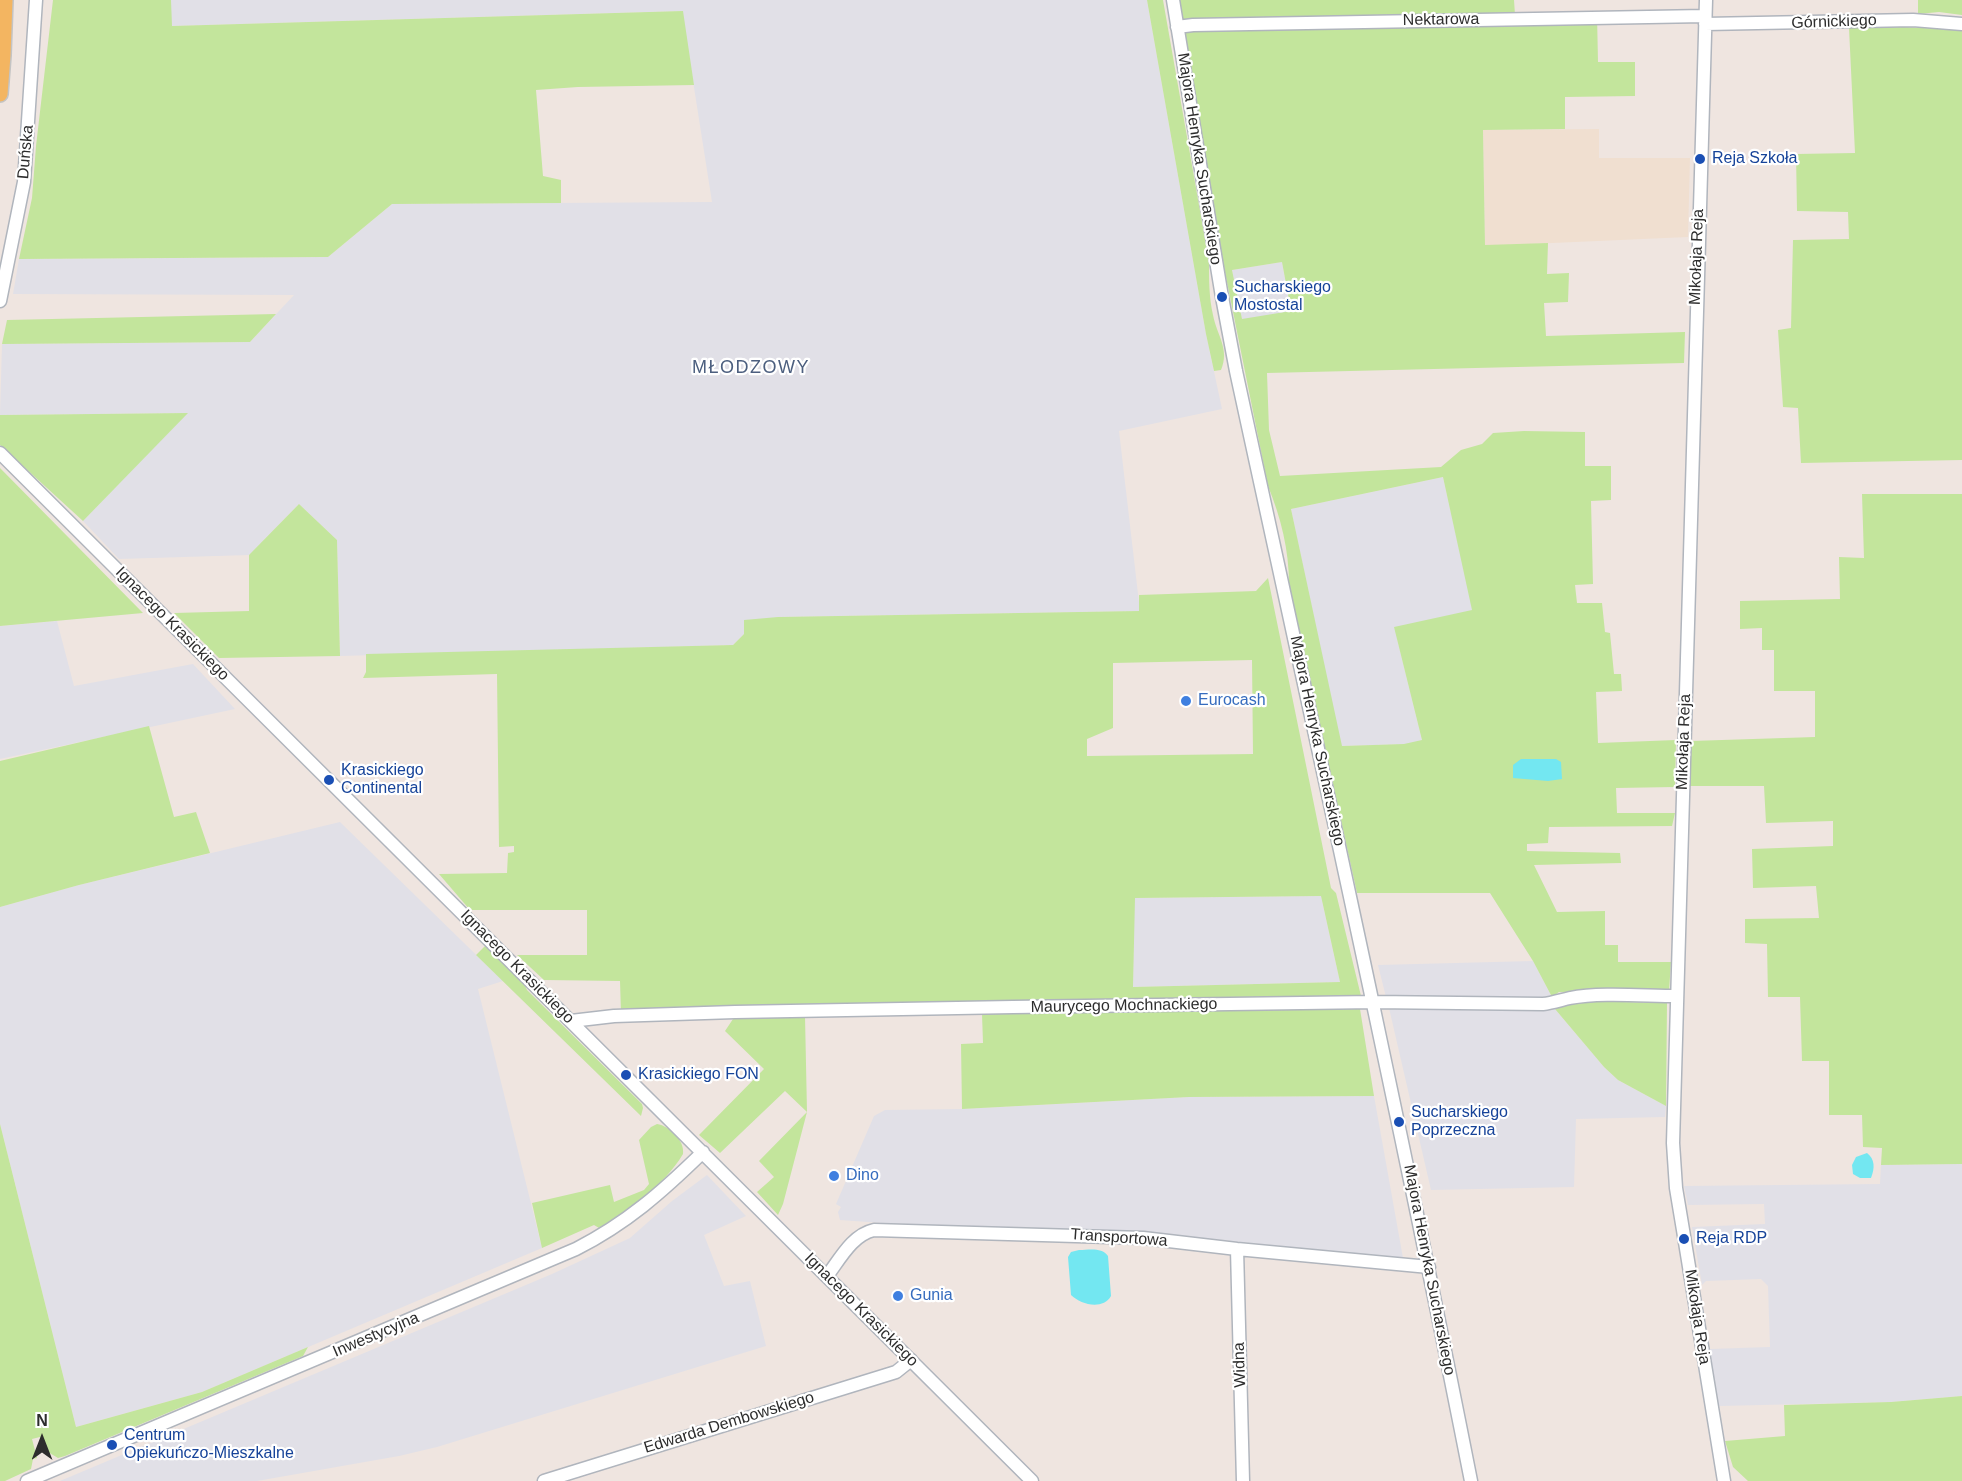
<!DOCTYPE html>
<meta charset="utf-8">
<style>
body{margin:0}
#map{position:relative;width:1962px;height:1481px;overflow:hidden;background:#efe5e0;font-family:Helvetica,sans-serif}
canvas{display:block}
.north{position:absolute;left:12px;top:1409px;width:60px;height:60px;-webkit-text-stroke:4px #fff;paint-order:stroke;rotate:0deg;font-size:16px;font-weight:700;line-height:24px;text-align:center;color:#2d2d2d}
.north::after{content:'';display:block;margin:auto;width:21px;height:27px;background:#2d2d2d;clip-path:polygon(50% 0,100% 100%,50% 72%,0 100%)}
</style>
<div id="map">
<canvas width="1962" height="1481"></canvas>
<div class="north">N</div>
</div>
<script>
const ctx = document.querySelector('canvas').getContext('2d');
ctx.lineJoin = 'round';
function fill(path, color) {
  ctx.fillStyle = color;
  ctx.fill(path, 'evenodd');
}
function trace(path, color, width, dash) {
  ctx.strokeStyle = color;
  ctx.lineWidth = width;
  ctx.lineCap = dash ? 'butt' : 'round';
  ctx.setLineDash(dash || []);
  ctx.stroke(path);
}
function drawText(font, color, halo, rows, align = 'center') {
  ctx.font = font + ' Helvetica,sans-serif';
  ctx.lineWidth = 4.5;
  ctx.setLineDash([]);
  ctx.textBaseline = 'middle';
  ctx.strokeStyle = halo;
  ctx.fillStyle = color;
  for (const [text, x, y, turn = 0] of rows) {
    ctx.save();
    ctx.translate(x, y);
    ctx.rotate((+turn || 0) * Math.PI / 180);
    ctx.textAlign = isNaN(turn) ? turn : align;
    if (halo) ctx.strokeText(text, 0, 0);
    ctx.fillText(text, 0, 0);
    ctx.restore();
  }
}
fill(new Path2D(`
 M171,0H1147L1206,334L1222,409L1119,431L1140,611L778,617L744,634L733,645L340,656L337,540L299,504L249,555L119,559L83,521L187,413L0,415L2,344L250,342L294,295L13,294L19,259L328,257L392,204L712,202L682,11L171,26Z
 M1282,262L1291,312L1242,320L1232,270Z
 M1443,477L1473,610L1397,639L1422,740L1413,744L1341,746L1291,509Z
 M57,621L74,686L193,664L235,709L0,759V626Z
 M340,822L503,981L478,989L542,1248L202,1392L76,1427L0,1124V907L79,885Z
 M1321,896L1340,982L1133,987L1134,898Z
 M1533,961L1552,997H1386L1378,965Z
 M1389,1008L1555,1009L1604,1067L1618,1080L1666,1106L1665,1117L1576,1119L1574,1187L1431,1190Z
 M1374,1096L1403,1258L1147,1233L967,1229L840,1220L838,1212L841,1207L836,1204L874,1116L885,1110L962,1109L1189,1097Z
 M1962,1164V1396L1891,1402L1719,1406L1709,1349L1770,1347L1768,1286L1761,1279L1706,1281L1702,1285L1692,1227L1765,1224L1764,1204L1688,1205L1684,1186L1880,1184L1881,1165Z
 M707,1175L746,1216L704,1235L724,1286L750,1281L766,1346L437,1447L399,1456L257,1481H60L552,1274L630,1238L672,1201Z`), '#e1e0e7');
fill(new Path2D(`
 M1599,129V158H1690L1688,237L1485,246L1483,130Z`), '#f0dfd0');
fill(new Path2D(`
 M53,0H171L172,26L683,11L694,85L578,87L536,90L543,176L561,180V203L392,204L328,257L19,259L32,198L36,146Z
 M1147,0H1163L1209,262C1209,280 1209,297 1213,315C1217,336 1230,349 1221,370L1214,371L1206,334Z
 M1178,0H1514L1515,15L1597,14L1598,62H1635V96L1565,97V129L1483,130L1485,245L1548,243L1547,274L1569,273L1568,302L1544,303L1546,336L1685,332L1684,363L1267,373L1269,430L1280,476L1441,467L1461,450L1482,444L1493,433L1524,431L1585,432V466H1611V500L1591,501L1593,584L1575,585L1577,603H1602L1605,632L1610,633L1614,674H1621L1622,691L1596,692L1598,743L1676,740L1675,787L1616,788L1617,813H1675L1672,826L1549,827L1548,843L1527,844V851L1620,853L1621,863L1534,865L1557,912L1605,911V945H1618V962H1671L1669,991L1559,992L1552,997L1533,961L1490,893H1357L1289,584C1289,550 1281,518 1268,486L1225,272ZM1282,262L1291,311L1242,319L1232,270ZM1443,477L1472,610L1394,627L1422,740L1404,744L1342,746L1291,509Z
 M1918,0H1962V15L1939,12L1918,14Z
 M1904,27L1962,30V460L1801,463L1798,408L1783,407L1778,330L1791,328L1793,240L1849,239L1848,212L1797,211L1796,154L1855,153L1849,28Z
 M276,314L250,342L2,344L7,320Z
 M188,413L83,521L0,445V415Z
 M0,468L143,613L0,626Z
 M1862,494H1962V1164L1881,1165L1882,1148L1863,1147L1862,1115H1829V1061H1802L1800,997H1768L1767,944L1745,943V919L1819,918L1816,886L1753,888L1752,849L1833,846V821L1766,823L1764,786H1689L1691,741L1815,737V691H1774V650H1762V628L1740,629V601L1840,599L1839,557L1864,558Z
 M299,504L337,540L340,656L219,658L174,613L249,611V555Z
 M1268,578L1331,888L1336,893L1361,996L1355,998L621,1013L620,981L544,980L517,955H587V910H470L439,874L507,873L508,853L514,852V846L499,847L497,674L363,678L366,672V654L733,645L744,634V620L778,617L1139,611V595L1256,591ZM1252,660L1253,754L1087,756V739L1113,728V663ZM1321,896L1340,982L1133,987L1135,898Z
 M149,726L174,817L196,812L210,853L79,885L0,907V761Z
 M486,945L523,981L527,990L642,1104L643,1108L641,1116L476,955Z
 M1579,1001L1667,1003L1666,1106L1618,1080L1604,1067L1555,1009L1570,1002Z
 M1360,1009L1374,1096L1189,1097L962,1109L961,1044L983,1043L982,1014Z
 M805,1016L807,1112L783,1204L778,1215L757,1192L774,1177L759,1161L807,1112L785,1091L720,1153L699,1135L764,1069L725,1031L733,1019Z
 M0,1124L76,1427L202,1392L308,1347L303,1356L65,1456L58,1458L48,1452L46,1453L40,1437L32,1439L37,1458L33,1459L31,1469L5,1481H0Z
 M657,1124C670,1126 685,1141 683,1154C664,1186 629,1209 599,1228L594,1225L542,1248L532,1203L610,1185L614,1202L644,1190L649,1184L639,1140L651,1127Z
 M1962,1396V1481H1748L1733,1467L1725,1441L1785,1436L1784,1405L1891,1402Z`), '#c3e59c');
fill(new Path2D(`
 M1521,759H1556L1561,762L1562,779L1548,781L1513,778V765Z
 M1867,1153C1875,1159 1875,1168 1871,1178H1860L1853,1174L1852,1165L1856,1157Z
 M1079,1250C1089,1250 1102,1247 1108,1256L1111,1296C1103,1310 1081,1305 1071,1295L1068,1257L1071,1252Z`), '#73e7f1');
const minor = new Path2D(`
 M1173,0L1222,297L1236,371C1316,740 1398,1110 1471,1481
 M1706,0L1673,1143L1676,1188L1683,1230L1724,1481
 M1705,24L1913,20L1962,24
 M1177,27L1193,25L1705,16
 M0,301L24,182L36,0
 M0,453L1032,1481
 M571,1021L614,1016L735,1012L1013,1007L1374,1002L1543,1004C1552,1003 1561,1000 1570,998C1600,992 1645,996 1677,996
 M1237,1249L1243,1481
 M827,1276C840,1259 852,1235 874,1230L1143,1238L1237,1249L1429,1267
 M27,1481L576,1249C627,1223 662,1192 703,1152
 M544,1481L896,1372L911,1360`);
const major = new Path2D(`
 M0,94L3,55L5,0`);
trace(minor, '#b0b5bd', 15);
trace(major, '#c4c4c4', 18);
trace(minor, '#fff', 12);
trace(major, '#f3b561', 15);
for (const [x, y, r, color] of [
 [1700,159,6,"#1a4fb4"],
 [1222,297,6,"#1a4fb4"],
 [1186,701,6,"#3f7fe0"],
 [329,780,6,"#1a4fb4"],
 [626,1075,6,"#1a4fb4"],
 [1399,1122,6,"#1a4fb4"],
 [834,1176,6,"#3f7fe0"],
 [1684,1239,6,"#1a4fb4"],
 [898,1296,6,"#3f7fe0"],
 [112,1445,6,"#1a4fb4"]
]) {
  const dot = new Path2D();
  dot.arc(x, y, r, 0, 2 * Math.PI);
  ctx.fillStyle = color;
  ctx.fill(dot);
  trace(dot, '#fff', 2);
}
drawText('16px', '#2d2d2d', '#fff', [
 ["Nektarowa",1441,20,-1],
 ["Górnickiego",1834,22,-2],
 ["Duńska",26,152,-85],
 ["Majora Henryka Sucharskiego",1199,159,81],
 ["Mikołaja Reja",1697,257,-88],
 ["Ignacego Krasickiego",172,624,45],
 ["Majora Henryka Sucharskiego",1317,741,78],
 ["Mikołaja Reja",1684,742,-88],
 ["Ignacego Krasickiego",517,967,45],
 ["Maurycego Mochnackiego",1124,1006,-1],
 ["Transportowa",1119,1238,4],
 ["Majora Henryka Sucharskiego",1429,1270,79],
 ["Ignacego Krasickiego",861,1310,45],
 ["Mikołaja Reja",1697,1317,81],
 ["Inwestycyjna",376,1335,-23],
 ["Widna",1240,1365,-92],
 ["Edwarda Dembowskiego",729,1423,-17]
]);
drawText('16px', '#164399', '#fff', [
 ["Reja Szkoła",1712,159],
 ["Sucharskiego",1234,288],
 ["Mostostal",1234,306],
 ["Krasickiego",341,771],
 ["Continental",341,789],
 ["Krasickiego FON",638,1075],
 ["Sucharskiego",1411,1113],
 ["Poprzeczna",1411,1131],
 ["Reja RDP",1696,1239],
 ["Centrum",124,1436],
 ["Opiekuńczo-Mieszkalne",124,1454]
], 'left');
drawText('16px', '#366cbe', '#fff', [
 ["Eurocash",1198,701],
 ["Dino",846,1176],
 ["Gunia",910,1296]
], 'left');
ctx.letterSpacing = '1.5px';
drawText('18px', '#4c5f7f', '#fff', [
 ["MŁODZOWY",751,368]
]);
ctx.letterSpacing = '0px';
</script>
